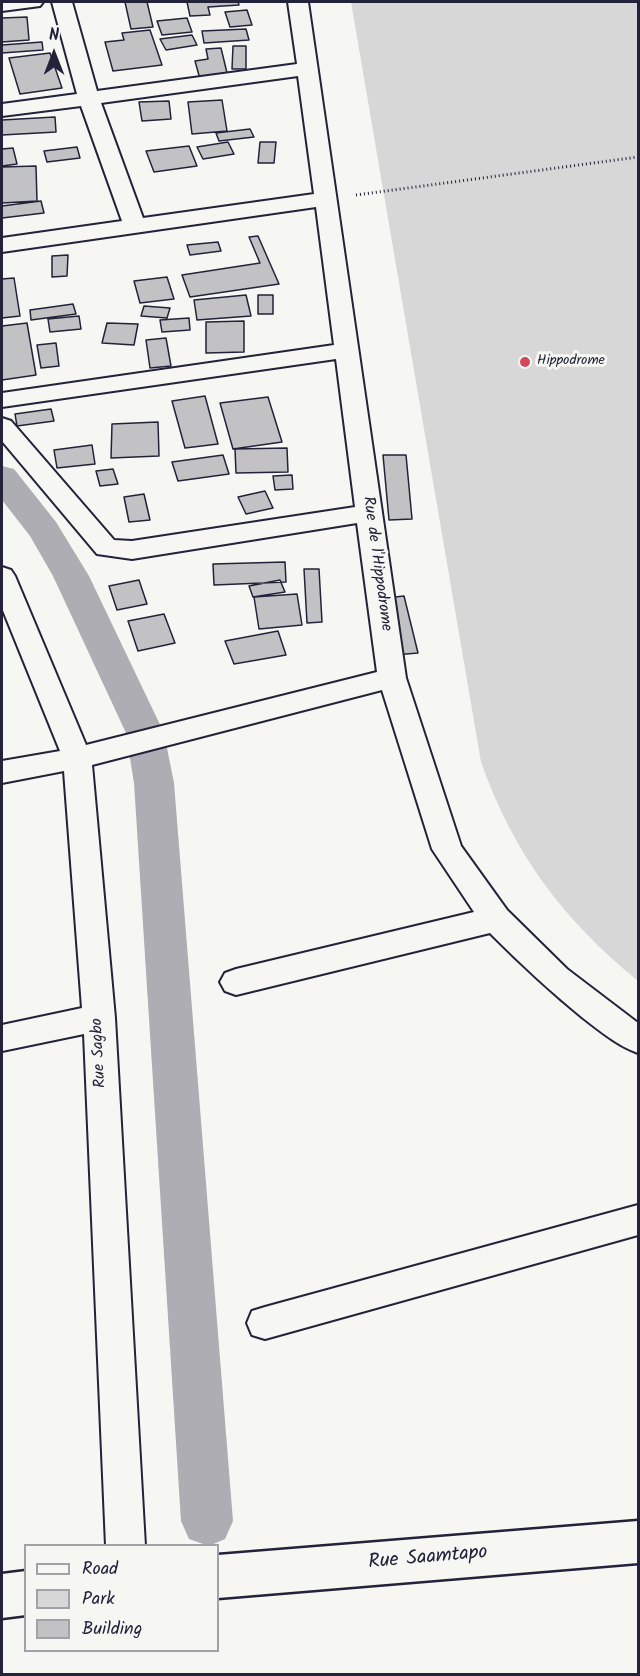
<!DOCTYPE html>
<style>
body{margin:0}
#map{position:relative;width:640px;height:1676px;overflow:hidden;background:#f6f6f2;font-family:Kalam,sans-serif}
canvas{display:block}
.frame{position:absolute;inset:0;border:3px solid #22223b;pointer-events:none}
.legend{position:absolute;left:24px;top:1544px;width:195px;height:108px;box-sizing:border-box;background:#f6f6f2;border:2px solid #a1a1a9;margin:0;padding:8px 10px;list-style:none;font-size:18px;color:#22223b}
.legend li{display:flex;align-items:center;gap:12px;height:30px}
.legend b{width:30px;border:2px solid #a1a1a9}
.north{position:absolute;left:24px;top:24px;width:60px;height:60px;-webkit-text-stroke:4px #f6f6f2;paint-order:stroke;rotate:0deg;font-size:16px;font-weight:700;line-height:24px;text-align:center;color:#22223b}
.north::after{content:'';display:block;margin:auto;width:21px;height:27px;background:#22223b;clip-path:polygon(50% 0,100% 100%,50% 72%,0 100%)}
</style>
<div id="map">
<canvas width="640" height="1676"></canvas>
<div class="frame"></div>
<ul class="legend">
<li><b style="height:8px;background:#f6f6f2"></b>Road</li>
<li><b style="height:16px;background:#d7d7d7"></b>Park</li>
<li><b style="height:16px;background:#c2c2c4"></b>Building</li>
</ul>
<div class="north">N</div>
</div>
<script>
const ctx = document.querySelector('canvas').getContext('2d');
ctx.lineJoin = 'round';
function fill(path, color) {
  ctx.fillStyle = color;
  ctx.fill(path, 'evenodd');
}
function trace(path, color, width, dash) {
  ctx.strokeStyle = color;
  ctx.lineWidth = width;
  ctx.lineCap = dash ? 'butt' : 'round';
  ctx.setLineDash(dash || []);
  ctx.stroke(path);
}
function drawText(font, color, halo, rows, align = 'center') {
  ctx.font = font + ' Kalam,sans-serif';
  ctx.lineWidth = 6;
  ctx.setLineDash([]);
  ctx.textBaseline = 'middle';
  ctx.strokeStyle = halo;
  ctx.fillStyle = color;
  for (const [text, x, y, turn = 0] of rows) {
    ctx.save();
    ctx.translate(x, y);
    ctx.rotate((+turn || 0) * Math.PI / 180);
    ctx.textAlign = isNaN(turn) ? turn : align;
    if (halo) ctx.strokeText(text, 0, 0);
    ctx.fillText(text, 0, 0);
    ctx.restore();
  }
}
fill(new Path2D(`
 M351,2H638V981C563,920 513,853 481,762Z`), '#d7d7d7');
fill(new Path2D(`
 M2,466L14,469L56,522L89,576L164,733L174,783L233,1521L225,1539L209,1546L189,1539L181,1521L134,783L126,733L53,576L30,536L2,500Z`), '#adadb3');
const building = new Path2D(`
 M125,2H147L153,27L131,29Z
 M187,2H238L239,5L208,7L210,15L190,16Z
 M247,10L252,25L230,27L225,12Z
 M27,17L29,40L2,42V18Z
 M187,18L192,32L162,35L157,21Z
 M246,29L249,40L204,43L202,31Z
 M150,30L162,65L113,71L105,42L124,40L122,33Z
 M192,35L197,45L166,50L160,39Z
 M42,42L43,50L2,53V45Z
 M233,46H246V69H232Z
 M221,48L228,77L200,79L195,61L208,59L206,49Z
 M50,53L62,88L20,94L9,58Z
 M222,100L227,131L192,134L188,102Z
 M169,101L171,119L142,121L139,102Z
 M55,117L56,132L2,135V120Z
 M250,129L254,137L219,141L216,133Z
 M228,142L234,154L203,159L197,147Z
 M260,142H276L274,163H258Z
 M189,146L197,166L154,172L146,151Z
 M77,147L80,158L47,162L44,151Z
 M13,148L17,164L2,166V149Z
 M36,166L37,201L2,203V167Z
 M41,201L44,213L2,218V206Z
 M258,236L279,284L190,297L182,275L260,263L249,237Z
 M218,242L221,251L190,255L187,245Z
 M68,255L67,276L52,277V256Z
 M167,277L174,299L140,303L134,281Z
 M14,278L20,316L2,318V279Z
 M246,295L251,316L197,320L194,300Z
 M258,295H273V314H258Z
 M73,304L76,314L31,320L30,310Z
 M144,306L170,308L167,318L141,316Z
 M79,316L81,329L50,332L48,319Z
 M189,318L190,330L162,332L160,320Z
 M244,321V352L206,353V322Z
 M27,323L36,375L2,380V326Z
 M107,323L138,324L134,345L102,343Z
 M166,338L171,366L150,368L146,340Z
 M56,343L59,366L41,368L37,345Z
 M205,396L218,444L185,448L172,401Z
 M268,397L282,442L233,449L220,403Z
 M51,409L54,421L17,426L15,414Z
 M158,422L159,456L111,458L112,424Z
 M92,445L95,464L57,468L54,450Z
 M287,448L288,472L236,473L235,449Z
 M223,455L229,474L178,481L172,462Z
 M383,455H406L412,519L389,520Z
 M113,469L118,484L100,486L96,471Z
 M292,475L293,489L275,490L273,476Z
 M265,491L273,508L246,514L238,497Z
 M144,494L150,520L129,522L124,497Z
 M285,562L286,582L214,585L213,564Z
 M304,569H319L322,622L307,623Z
 M139,580L147,604L117,610L109,586Z
 M280,580L285,592L253,597L249,586Z
 M297,594L302,625L259,629L254,597Z
 M404,596L418,653L382,656L368,600Z
 M164,614L175,643L138,651L128,621Z
 M278,631L286,655L234,664L225,641Z`);
fill(building, '#c2c2c4');
trace(building, '#22223b', 1.5);
const street = new Path2D(`
 M2,2H43L40,6L2,11Z
 M52,2H72L97,91L297,64L288,2H308L406,678L461,846L507,910L567,969L638,1023V1053C618,1046 600,1031 583,1018C550,991 520,963 490,933L236,995L225,991L220,982L225,973L236,969L474,912L432,849L382,690L92,765L115,1018L145,1546H106L84,1034L2,1051V1025L82,1008L64,771L2,783V761L60,751L2,608V567L11,570L15,576L86,745L377,672L357,523L132,559L97,554L2,441V418L11,421L114,540L132,541L355,507L336,359L2,407V393L334,345L316,207L2,252V238L122,221L81,106L2,116V104L77,94ZM298,76L314,194L143,218L101,103Z
 M638,1205V1235L265,1339L252,1335L247,1323L252,1311L265,1307Z`);
const secondary = new Path2D(`
 M638,1521V1563L218,1598V1555Z
 M26,1571V1615L2,1618V1574Z`);
trace(street, '#22223b', 4);
trace(secondary, '#22223b', 5);
trace(new Path2D(`
 M356,195L638,157`), '#22223b', 3, [1, 3]);
fill(street, '#f6f6f2');
fill(secondary, '#f6f6f2');
for (const [x, y, r, color] of [
 [525,362,6,"#d1495b"]
]) {
  const dot = new Path2D();
  dot.arc(x, y, r, 0, 2 * Math.PI);
  ctx.fillStyle = color;
  ctx.fill(dot);
  trace(dot, '#f6f6f2', 2);
}
drawText('14px', '#22223b', '#f6f6f2', [
 ["Hippodrome",537,362]
], 'left');
drawText('16px', '#22223b', '#f6f6f2', [
 ["Rue de l'Hippodrome",376,564,82],
 ["Rue Sagbo",100,1053,-93]
]);
drawText('20px', '#22223b', '#f6f6f2', [
 ["Rue Saamtapo",428,1559,-5]
]);
</script>
